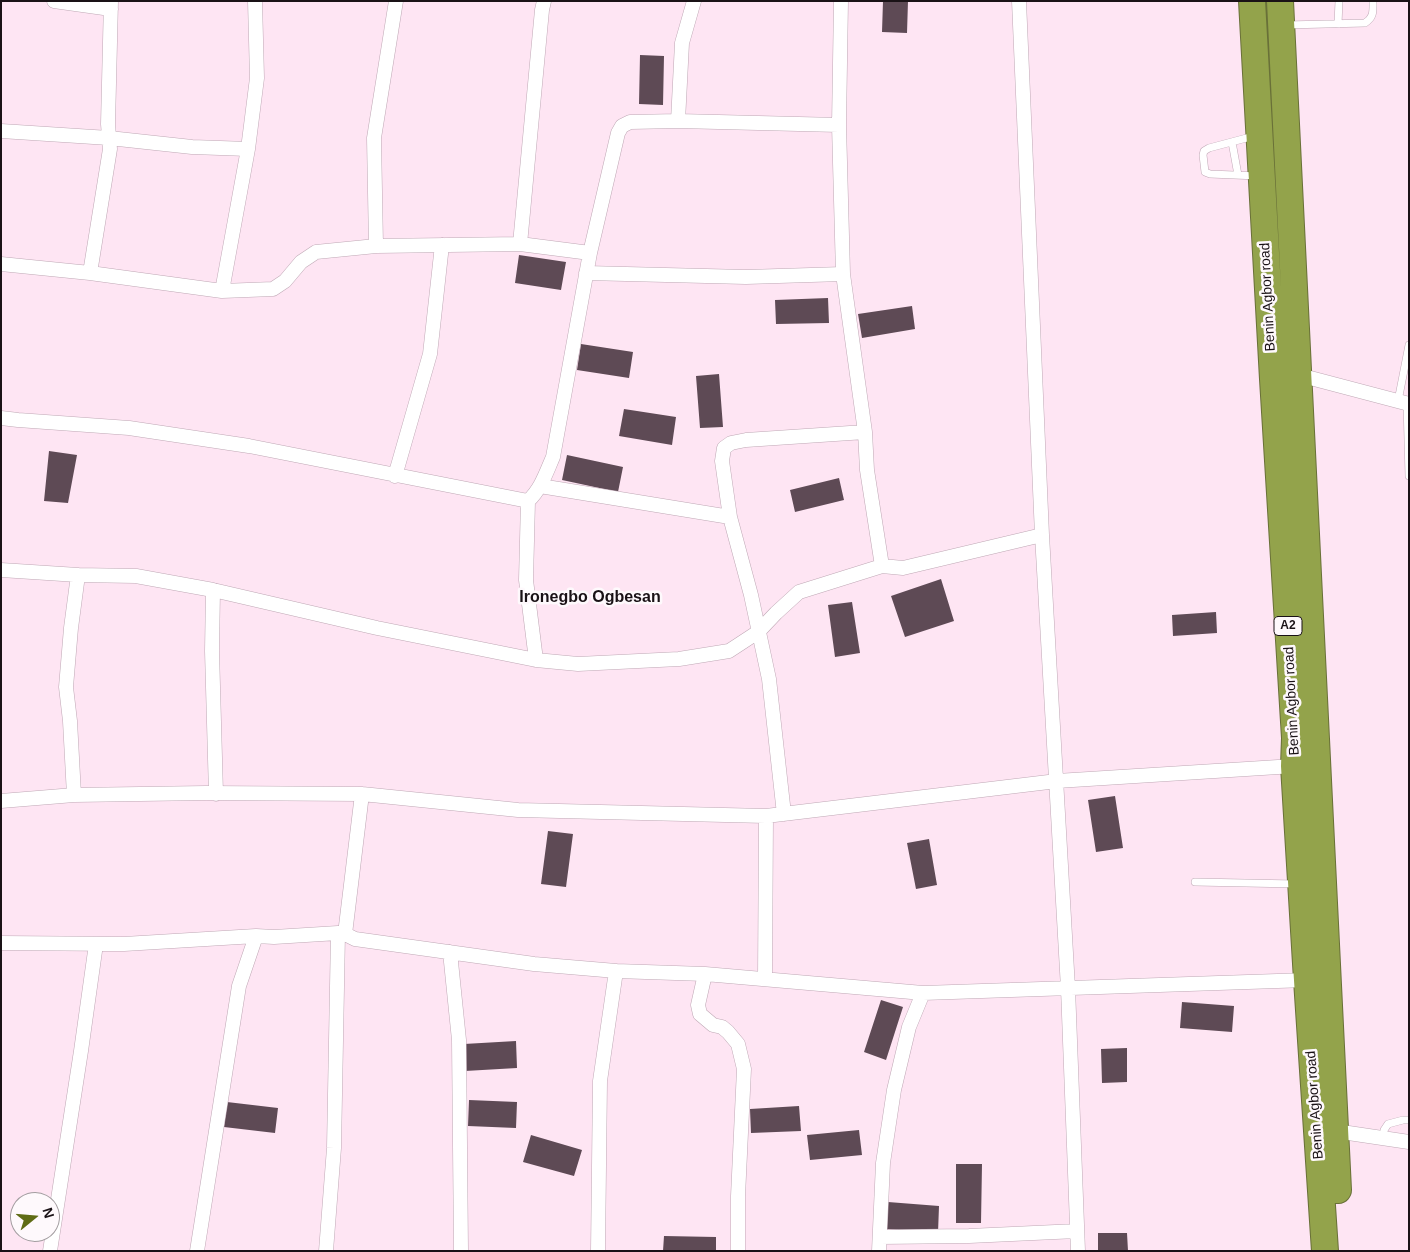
<!DOCTYPE html>
<style>
body{margin:0}
#map{position:relative;width:1410px;height:1252px;overflow:hidden;background:#fee5f3;font-family:Helvetica,sans-serif}
canvas{display:block}
.frame{position:absolute;inset:0;border:2px solid #1a1216;pointer-events:none}
.north{position:absolute;left:10px;top:1192px;width:50px;height:50px;box-sizing:border-box;background:#fef9fc;border:1px solid #a39da0;border-radius:50%;rotate:73deg;font-size:14px;font-weight:700;line-height:20px;text-align:center;color:#1a1216}
.north::after{content:'';display:block;margin:auto;width:18px;height:22px;background:#5f6c15;clip-path:polygon(50% 0,100% 100%,50% 72%,0 100%)}
</style>
<div id="map">
<canvas width="1410" height="1252"></canvas>
<div class="frame"></div>
<div class="north">N</div>
</div>
<script>
const ctx = document.querySelector('canvas').getContext('2d');
ctx.lineJoin = 'round';
function fill(path, color) {
  ctx.fillStyle = color;
  ctx.fill(path, 'evenodd');
}
function trace(path, color, width, dash) {
  ctx.strokeStyle = color;
  ctx.lineWidth = width;
  ctx.lineCap = dash ? 'butt' : 'round';
  ctx.setLineDash(dash || []);
  ctx.stroke(path);
}
function drawText(font, color, halo, rows, align = 'center') {
  ctx.font = font + ' Helvetica,sans-serif';
  ctx.lineWidth = 5;
  ctx.setLineDash([]);
  ctx.textBaseline = 'middle';
  ctx.strokeStyle = halo;
  ctx.fillStyle = color;
  for (const [text, x, y, turn = 0] of rows) {
    ctx.save();
    ctx.translate(x, y);
    ctx.rotate((+turn || 0) * Math.PI / 180);
    ctx.textAlign = isNaN(turn) ? turn : align;
    if (halo) ctx.strokeText(text, 0, 0);
    ctx.fillText(text, 0, 0);
    ctx.restore();
  }
}
fill(new Path2D(`
 M883,1H908L907,33L882,32Z
 M640,55L664,56L663,105L639,104Z
 M519,255L566,262L561,290L515,283Z
 M828,298L829,323L776,324L775,300Z
 M912,306L915,329L862,338L858,314Z
 M581,344L633,352L629,378L577,370Z
 M719,374L723,427L700,428L696,376Z
 M624,409L676,417L672,445L619,436Z
 M49,451L77,455L68,503L44,501Z
 M567,455L623,467L618,492L562,480Z
 M839,478L844,500L795,512L790,490Z
 M941,579L954,621L905,637L891,596Z
 M852,602L860,653L835,657L828,605Z
 M1216,612L1217,633L1173,636L1172,615Z
 M1115,796L1123,848L1096,852L1088,800Z
 M548,831L573,834L566,887L541,884Z
 M929,839L937,885L916,889L907,843Z
 M881,1000L903,1007L886,1060L864,1052Z
 M1182,1002L1234,1006L1232,1032L1180,1028Z
 M516,1041L517,1068L465,1071L464,1044Z
 M1127,1048V1082L1102,1083L1101,1049Z
 M469,1100L517,1102L516,1128L468,1126Z
 M227,1102L278,1108L275,1133L224,1127Z
 M799,1106L801,1131L751,1133L750,1109Z
 M859,1130L862,1155L810,1160L807,1135Z
 M531,1135L582,1150L574,1176L523,1162Z
 M956,1164H982L981,1223H956Z
 M888,1202L939,1206L938,1233L886,1229Z
 M1098,1233H1127L1128,1251H1098Z
 M664,1236L716,1237V1251H663Z`), '#5e4a55');
const lane = new Path2D(`
 M1338,24L1339,1
 M1287,25L1365,23C1374,17 1373,12 1373,1
 M1254,136L1209,148L1204,151L1203,155L1205,172L1210,174L1258,176
 M1232,142L1238,175
 M1398,401L1409,345
 M1407,403L1409,476
 M1195,882L1296,884
 M1384,1139V1130L1388,1124L1403,1120H1409`);
const street = new Path2D(`
 M54,1L111,9
 M841,1L839,125L843,274L865,432L867,470L882,566
 M1019,1L1042,535L1068,988L1078,1251
 M678,121L682,43L694,1
 M1,131L109,138L192,147L248,149
 M520,244L542,10L544,1
 M376,246L374,138L396,1
 M1,264L90,273L222,291L273,289L285,281L301,262L316,252L376,246L520,244L590,253
 M90,273L110,149L108,124L111,1
 M586,273L746,277L843,274
 M222,291L248,149L257,78L255,1
 M1299,375L1409,404
 M1,418L18,420L129,428L249,446L528,501
 M395,476L430,354L442,245
 M540,486L730,517
 M1,570L78,575L136,576L213,590L377,628L536,660L578,664L679,659L729,651L758,632L776,613L799,592L882,566L903,568L1042,535
 M213,590L212,651L216,794
 M536,660L526,580L528,501C541,489 546,473 553,457L590,253L618,133L622,126L630,122L678,121L839,125
 M74,795L70,721L66,687L71,628L78,575
 M1,801L74,795L206,793L362,794L518,810L766,816L1057,781L1294,766
 M784,814L769,679L751,595L730,517L722,461L724,448L731,443L746,440L865,432
 M345,934L362,794
 M1,943L124,944L256,936L274,937L338,933L345,934L355,939L534,964L616,971L705,974L923,993L1307,980
 M450,952L459,1040L461,1251
 M705,974L698,1005L700,1014L713,1025L722,1027L728,1032L738,1044L744,1069L738,1196V1251
 M765,979L766,816
 M1335,1131L1409,1142
 M880,1237L969,1236L1077,1231
 M50,1251L81,1051L96,944
 M197,1251L239,986L256,936
 M326,1251L334,1148L338,933
 M598,1251L600,1081L616,971
 M879,1251L883,1163L894,1090L909,1027L923,993`);
const highway = new Path2D(`
 M1252,1L1273,379L1295,738L1294,766L1307,980L1325,1251
 M1280,1L1338,1190`);
trace(lane, '#bfa8b5', 8);
trace(street, '#bfa8b5', 15);
trace(highway, '#697038', 28);
trace(lane, '#fff', 7);
trace(street, '#fff', 14);
trace(highway, '#93a34b', 26);
for (const [x, y, w] of [
 [1288,626,28]
]) {
  const box = new Path2D();
  box.roundRect(x - w / 2, y - 9.5, w, 19, 4);
  ctx.fillStyle = '#fef9fc';
  ctx.fill(box);
  trace(box, '#1a1216', 1);
}
drawText('bold 12px', '#1a1216', null, [
 ["A2",1288,626]
]);
drawText('14px', '#1a1216', '#fef9fc', [
 ["Benin Agbor road",1268,297,-93],
 ["Benin Agbor road",1292,701,-93],
 ["Benin Agbor road",1315,1105,-94]
]);
drawText('bold 16px', '#1a1216', '#fef9fc', [
 ["Ironegbo Ogbesan",590,598]
]);
</script>
